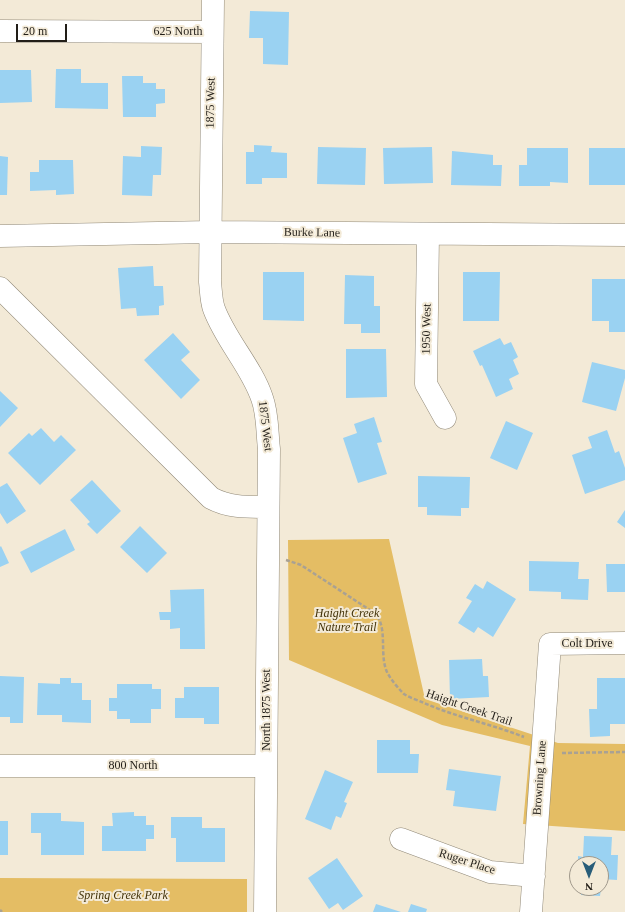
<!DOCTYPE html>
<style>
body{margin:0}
#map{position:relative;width:625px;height:912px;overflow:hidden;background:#f3ead7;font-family:Georgia,serif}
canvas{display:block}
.north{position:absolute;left:569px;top:856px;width:40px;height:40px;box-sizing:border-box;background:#f3ead7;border:1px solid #9f988b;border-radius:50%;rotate:180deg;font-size:11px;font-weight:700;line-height:16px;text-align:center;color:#221e18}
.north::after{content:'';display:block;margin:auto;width:14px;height:18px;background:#285d79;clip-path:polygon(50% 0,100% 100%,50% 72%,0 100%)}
.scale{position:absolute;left:16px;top:24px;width:51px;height:18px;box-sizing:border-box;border:2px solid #221e18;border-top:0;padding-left:5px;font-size:12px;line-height:14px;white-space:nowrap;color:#221e18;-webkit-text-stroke:3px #f3ead7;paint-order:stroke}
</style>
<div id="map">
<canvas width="625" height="912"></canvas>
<div class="north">N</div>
<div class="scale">20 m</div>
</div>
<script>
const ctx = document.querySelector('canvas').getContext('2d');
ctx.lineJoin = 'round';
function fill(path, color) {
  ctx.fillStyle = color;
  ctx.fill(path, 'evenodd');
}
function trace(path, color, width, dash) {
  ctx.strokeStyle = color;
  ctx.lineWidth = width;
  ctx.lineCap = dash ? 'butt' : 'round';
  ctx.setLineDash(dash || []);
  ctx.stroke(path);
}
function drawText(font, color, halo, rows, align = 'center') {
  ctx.font = font + ' Georgia,serif';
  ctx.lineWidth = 4;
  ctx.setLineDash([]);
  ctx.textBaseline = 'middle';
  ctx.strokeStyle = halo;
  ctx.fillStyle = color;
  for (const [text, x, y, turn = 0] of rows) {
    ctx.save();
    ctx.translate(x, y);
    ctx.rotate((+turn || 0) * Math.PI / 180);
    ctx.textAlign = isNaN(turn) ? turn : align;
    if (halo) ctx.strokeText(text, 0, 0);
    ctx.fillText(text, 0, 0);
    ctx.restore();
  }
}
fill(new Path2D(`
 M389,539L425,699L558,743L625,744V831L523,824L530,746L442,725L289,660L288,540Z
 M0,878L247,879V912H0Z`), '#e4bd64');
fill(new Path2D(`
 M250,11L289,12L288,65L263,64V38H249Z
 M56,69H81V83H108V109L55,108Z
 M0,70H31L32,102L0,103Z
 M122,76H143V83H156V89H165V103L156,104V117H123Z
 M254,145L272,146L271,152L287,153V178H262V184H246V152H254Z
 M141,146L162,147L161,175H153L152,196L122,195L123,156L141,157Z
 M318,147L366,148L365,185L317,184Z
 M432,147L433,183L384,184L383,148Z
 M527,148H568V183L550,182V186H519V165H527Z
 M589,148H625V185H589Z
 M452,151L493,155V165H502L501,186L451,185Z
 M0,156L8,157L7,195H0Z
 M39,160H73L74,194L56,195V190L30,191V172H39Z
 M153,266L154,286H163L164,305L159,306V315L137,316L136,308L121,309L118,268Z
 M263,272H304V321L263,320Z
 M463,272H500L499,321H463Z
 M345,275L374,276V306H380V333H361V324H344Z
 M592,279H625V332H609V321H592Z
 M173,333L190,352L181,360L200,380L181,399L144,360Z
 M500,338L504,345L511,342L518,357L513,360L519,374L509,379L513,389L496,397L482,365L480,366L473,351Z
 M346,349H386L387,397L346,398Z
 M592,362L625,370V378L616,411L582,402Z
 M0,391L18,408L0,427Z
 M374,417L382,442L377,443L387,474L358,483L343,438L357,433L354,424Z
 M506,421L533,433L517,470L490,458Z
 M41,428L54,442L61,435L76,450L40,485L8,453L29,433L32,436Z
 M607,430L615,453L619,451L625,468V480L585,494L572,455L592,448L588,437Z
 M418,476L470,477L469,508H461V516L427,515V507H418Z
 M92,480L121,511L97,534L87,524L90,522L70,500Z
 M7,483L26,511L7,524L0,513V487Z
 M625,510V528L617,522Z
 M140,526L167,553L147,573L120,547Z
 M65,529L75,550L31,573L20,552Z
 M1,546L9,563L0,567V547Z
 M529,561L579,562L578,579H589L588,600L561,599V592L529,591Z
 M606,564H625V592H607Z
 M487,581L516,599L493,637L478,627L474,633L458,623L472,601L466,598L475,584L483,589Z
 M204,589L205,649H180V628L170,629V620H160L159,612H171L170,590Z
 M482,659L483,676H488L489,697L450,699L449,660Z
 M0,676L24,677L23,723H10V717H0Z
 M60,678H71V683H82V700H91V723L62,722V715H37L38,683L60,684Z
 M597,678H625V724H610V736L590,737L589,709H597Z
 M117,684H152V689H161V709H151V723H130V719H117V711H109V698H117Z
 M184,687H219V724H204V718H175V698H184Z
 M377,740H410V754H419L418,773H377Z
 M449,769L501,776L496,811L453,806L455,791L446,790Z
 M325,770L353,782L344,802L347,803L341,818L336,816L331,830L305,819Z
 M134,812V816H146V825H154V839H146V851H102V826H113L112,813Z
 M31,813H61V821L84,822V855H41V833H31Z
 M171,817H202V828H225V862H176V838H171Z
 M0,821H8V855H0Z
 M584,836L612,837L611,855H618L617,880L601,879V864H578V856L583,857Z
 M337,858L363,896L343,910L338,903L329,909L308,878Z
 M581,888H601L600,896L581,895Z
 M376,904L401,912H373Z
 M411,904L427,909L426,912H408Z`), '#9ad2f2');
const minor = new Path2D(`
 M213,0L210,282C211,290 211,301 214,309C226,341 251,366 262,398C268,414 267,433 269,449L265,912
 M0,31L212,32
 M428,234L426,384L445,418
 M0,236L210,232L625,235
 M0,288L211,498C230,508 247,507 268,507
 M0,766H266
 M401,839L490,872L534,876
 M531,912L550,644L625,643`);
trace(minor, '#918978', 23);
trace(new Path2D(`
 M286,560L301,565L376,614C388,630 379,654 387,672C391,680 398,688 404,694C410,698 418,700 424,703C456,717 491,724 524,737
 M562,753L625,752
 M0,910L2,912`), '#a9a193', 2.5, [4, 2]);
trace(minor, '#fff', 22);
drawText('12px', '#221e18', '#f3ead7', [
 ["625 North",178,32],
 ["1875 West",211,103,-89],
 ["Burke Lane",312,233,1],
 ["1950 West",427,329,-89],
 ["1875 West",265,426,83],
 ["Colt Drive",587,644],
 ["Haight Creek Trail",469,708,19],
 ["North 1875 West",267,710,-90],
 ["800 North",133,766],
 ["Browning Lane",540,778,-86],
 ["Ruger Place",467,862,18]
]);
drawText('italic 12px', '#423208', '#f3ead7', [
 ["Haight Creek",347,614],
 ["Nature Trail",347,628],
 ["Spring Creek Park",123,896]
]);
</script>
